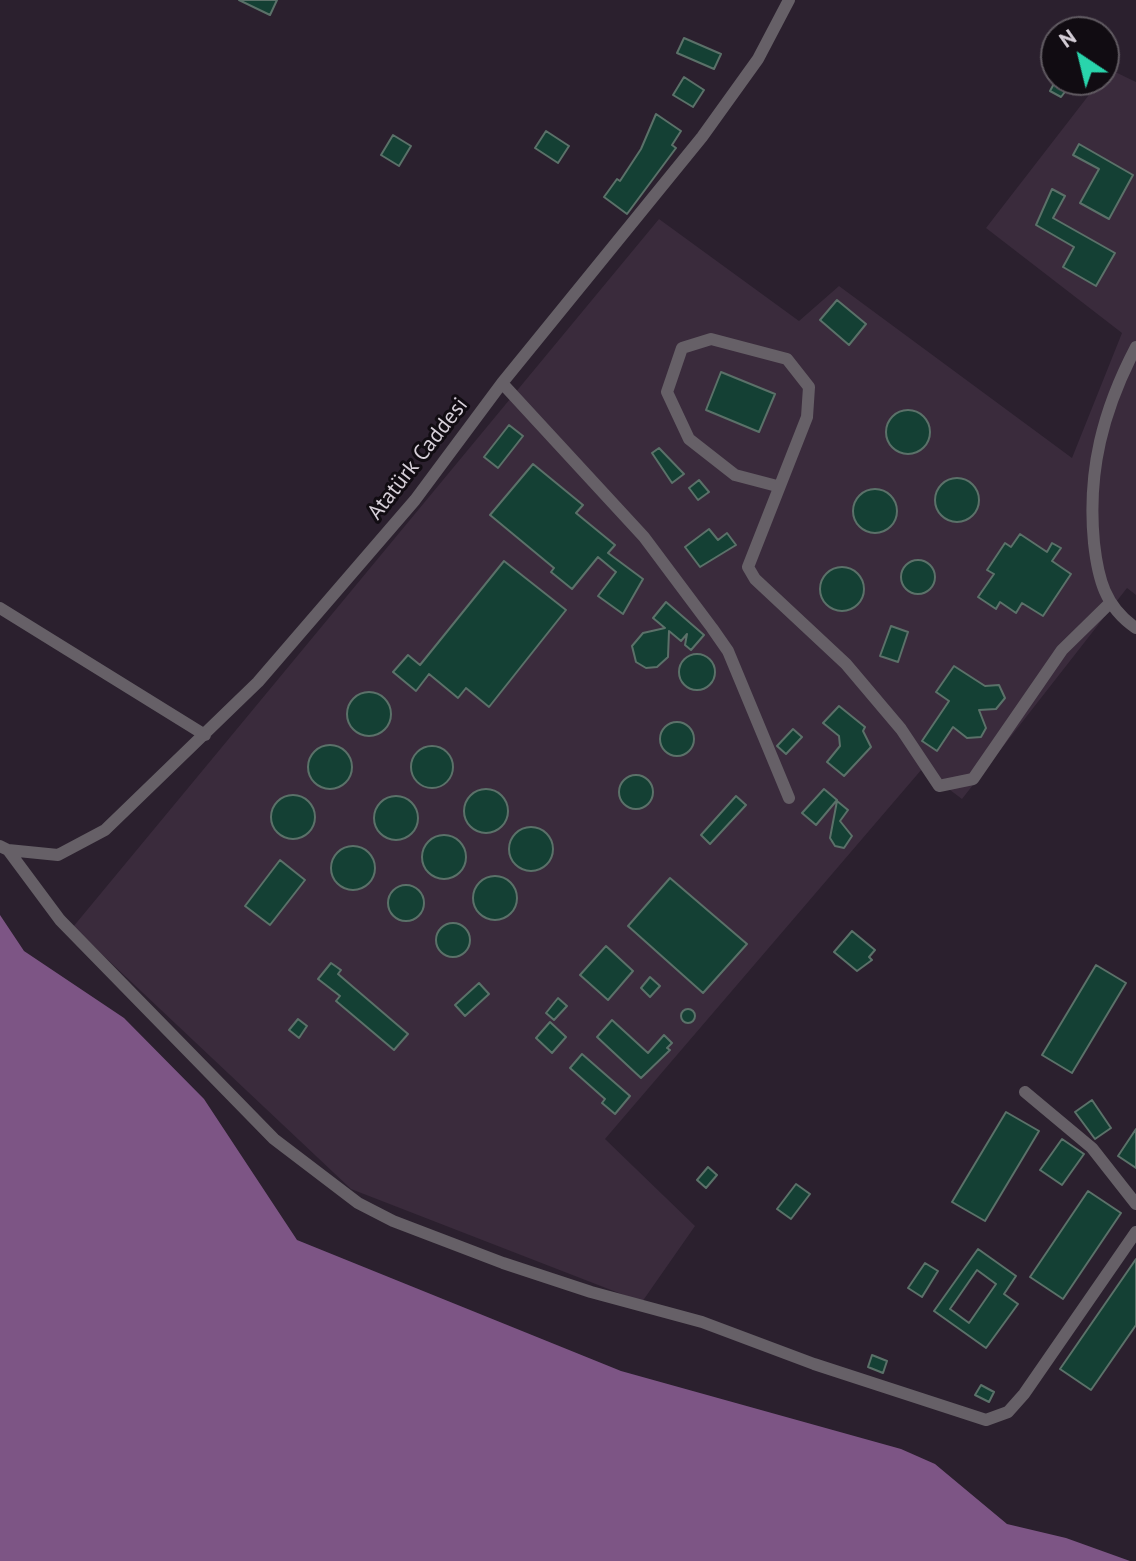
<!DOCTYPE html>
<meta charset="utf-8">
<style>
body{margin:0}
#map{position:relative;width:1136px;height:1561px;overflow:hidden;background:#2b202e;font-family:"PT Sans",sans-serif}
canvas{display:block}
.north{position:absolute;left:1040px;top:16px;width:80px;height:80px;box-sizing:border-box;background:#110c12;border:2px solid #605a61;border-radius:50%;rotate:325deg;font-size:22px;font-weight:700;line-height:32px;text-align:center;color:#d6cfd8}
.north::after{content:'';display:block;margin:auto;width:28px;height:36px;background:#29d5ac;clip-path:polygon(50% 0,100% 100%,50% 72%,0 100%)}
</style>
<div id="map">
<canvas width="1136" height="1561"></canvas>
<div class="north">N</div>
</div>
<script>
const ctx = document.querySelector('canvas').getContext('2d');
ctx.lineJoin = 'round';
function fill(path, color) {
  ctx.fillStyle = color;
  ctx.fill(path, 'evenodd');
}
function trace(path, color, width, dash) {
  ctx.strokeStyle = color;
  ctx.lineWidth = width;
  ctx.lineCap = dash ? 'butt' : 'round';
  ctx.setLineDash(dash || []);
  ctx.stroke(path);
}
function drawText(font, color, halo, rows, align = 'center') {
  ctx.font = font + ' "PT Sans",sans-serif';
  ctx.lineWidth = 6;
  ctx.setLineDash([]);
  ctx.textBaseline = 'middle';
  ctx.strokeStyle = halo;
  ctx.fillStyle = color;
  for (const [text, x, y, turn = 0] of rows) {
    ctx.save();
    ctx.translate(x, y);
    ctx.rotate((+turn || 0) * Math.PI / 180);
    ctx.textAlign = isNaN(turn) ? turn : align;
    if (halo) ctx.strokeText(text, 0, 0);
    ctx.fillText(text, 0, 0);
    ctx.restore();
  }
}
fill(new Path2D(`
 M1109,69L1136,82V595L1127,588L962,799L922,769L605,1139L695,1226L642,1302L351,1189L73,927L659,219L799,321L839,286L1072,458L1122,333L986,228Z`), '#3a2b3c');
fill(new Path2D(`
 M0,915L24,951L124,1018L204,1099L297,1240L621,1371L901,1449L935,1464L1007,1524L1066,1538L1130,1561H0Z`), '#7d5585');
const building = new Path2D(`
 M239,0H277L270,15Z
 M684,38L721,54L714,69L677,53Z
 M684,77L704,90L693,107L673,95Z
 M1056,80H1074L1061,97L1050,91Z
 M656,114L681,131L672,145L676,148L627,214L604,197L617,179L620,181L641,149Z
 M546,131L569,146L558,163L535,148Z
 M393,135L411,146L399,166L381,155Z
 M1079,144L1133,175L1109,219L1080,203L1099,169L1073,155Z
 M1052,189L1065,196L1053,218L1115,253L1096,286L1063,267L1074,247L1036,225Z
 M837,300L866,324L849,345L820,320Z
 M721,372L775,394L759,432L706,410Z
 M886 432a22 22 0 1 1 44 0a22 22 0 1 1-44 0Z
 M509,425L523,436L498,468L484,457Z
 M659,448L684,474L672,483L652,453Z
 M533,464L583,505L576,513L615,545L608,553L643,579L623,614L598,596L616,572L598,557L572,589L551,572L554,568L490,515Z
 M935 500a22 22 0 1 1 44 0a22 22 0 1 1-44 0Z
 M699,480L709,492L698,500L689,488Z
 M853 511a22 22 0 1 1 44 0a22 22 0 1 1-44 0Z
 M709,529L718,540L727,533L736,545L700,567L685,547Z
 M1020,534L1047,552L1052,543L1061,548L1052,561L1071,574L1043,616L1022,603L1016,613L1000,602L996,609L978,597L994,574L987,570L1005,543L1011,547Z
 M901 577a17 17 0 1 1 34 0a17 17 0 1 1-34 0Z
 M504,561L566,610L489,707L466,688L458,698L429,674L416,691L393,672L408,655L420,665Z
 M820 589a22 22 0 1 1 44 0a22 22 0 1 1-44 0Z
 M666,602L704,635L691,650L685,645L687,634L681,641L669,631L668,657L657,667L646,668L636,662L632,646L643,633L665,628L653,618Z
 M891,626L908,632L898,662L880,656Z
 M679 672a18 18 0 1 1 36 0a18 18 0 1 1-36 0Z
 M954,666L985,686L999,685L1005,698L996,709L979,710L986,728L981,737L967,738L953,727L937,751L922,741L949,701L936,692Z
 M347 714a22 22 0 1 1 44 0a22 22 0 1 1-44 0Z
 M839,706L865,727L863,731L871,747L844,776L827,762L840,746L839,736L823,723Z
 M660 739a17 17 0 1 1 34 0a17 17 0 1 1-34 0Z
 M793,729L802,737L786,754L777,746Z
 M308 767a22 22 0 1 1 44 0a22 22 0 1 1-44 0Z
 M411 767a21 21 0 1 1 42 0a21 21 0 1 1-42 0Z
 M619 792a17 17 0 1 1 34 0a17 17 0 1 1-34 0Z
 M824,789L837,800L816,825L802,813Z
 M464 811a22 22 0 1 1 44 0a22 22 0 1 1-44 0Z
 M271 817a22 22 0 1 1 44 0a22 22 0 1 1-44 0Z
 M736,796L746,805L710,844L701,835Z
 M374 818a22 22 0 1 1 44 0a22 22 0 1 1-44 0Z
 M837,801L848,810L840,821L852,836L844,848L835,846L830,838Z
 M509 849a22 22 0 1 1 44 0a22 22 0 1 1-44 0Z
 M422 857a22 22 0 1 1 44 0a22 22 0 1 1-44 0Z
 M331 868a22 22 0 1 1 44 0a22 22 0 1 1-44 0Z
 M280,860L305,880L270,925L245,906Z
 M473 898a22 22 0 1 1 44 0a22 22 0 1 1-44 0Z
 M670,878L747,944L703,993L628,926Z
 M388 903a18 18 0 1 1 36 0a18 18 0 1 1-36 0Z
 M436 940a17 17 0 1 1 34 0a17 17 0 1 1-34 0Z
 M852,931L875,950L869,957L872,960L857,971L834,952Z
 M606,946L633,971L608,1000L580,975Z
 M331,963L341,970L338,974L408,1034L394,1050L336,1001L340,996L318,979Z
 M1096,965L1126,983L1072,1073L1042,1055Z
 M650,977L660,986L650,997L641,988Z
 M479,983L489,994L465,1016L455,1005Z
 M558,998L567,1006L554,1020L546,1013Z
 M681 1016a7 7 0 1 1 14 0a7 7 0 1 1-14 0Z
 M298,1019L307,1026L299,1038L289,1030Z
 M612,1020L648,1053L664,1035L672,1043L667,1048L670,1050L641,1078L597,1037Z
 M550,1022L566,1037L552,1053L536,1038Z
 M582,1054L630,1096L615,1114L602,1103L605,1099L570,1068Z
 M1092,1100L1111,1128L1095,1139L1075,1112Z
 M1006,1112L1039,1131L985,1221L952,1202Z
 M1136,1129V1168L1118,1156Z
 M1062,1139L1084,1154L1062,1185L1040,1170Z
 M708,1167L717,1175L706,1188L697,1180Z
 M796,1184L810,1194L791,1219L777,1209Z
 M1088,1191L1121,1213L1063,1299L1030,1277Z
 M978,1249L1016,1276L1004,1294L1018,1304L986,1348L934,1311ZM977,1270L996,1284L969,1323L950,1309Z
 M1136,1259V1325L1091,1390L1060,1369Z
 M925,1263L938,1271L922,1297L908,1288Z
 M872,1355L887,1361L883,1373L868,1367Z
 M981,1385L994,1392L989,1402L975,1395Z`);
fill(building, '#144034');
trace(building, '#5b7169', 2);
trace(new Path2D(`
 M1136,347C1103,410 1087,471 1094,543C1098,579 1105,607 1136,628
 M502,383L644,537L712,628L728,651L789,798
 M777,486L735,475L689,439L667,392L682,348L711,339L787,359L809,387L807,417L748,567L755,579L846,664L901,729L939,786L973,779L1062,650L1110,603
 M0,608L205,735
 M0,846L8,850L60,920L274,1139L358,1203L393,1221L503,1263L591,1292L702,1322L814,1364L986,1420L1008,1412L1024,1394L1136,1232
 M8,850L58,855L105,830L258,682L415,500L502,383L702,137L758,59L789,0
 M1025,1092L1092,1148L1136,1204`), '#666067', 12);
drawText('22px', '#d6cfd8', '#110c12', [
 ["Atatürk Caddesi",418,459,-52]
]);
</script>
